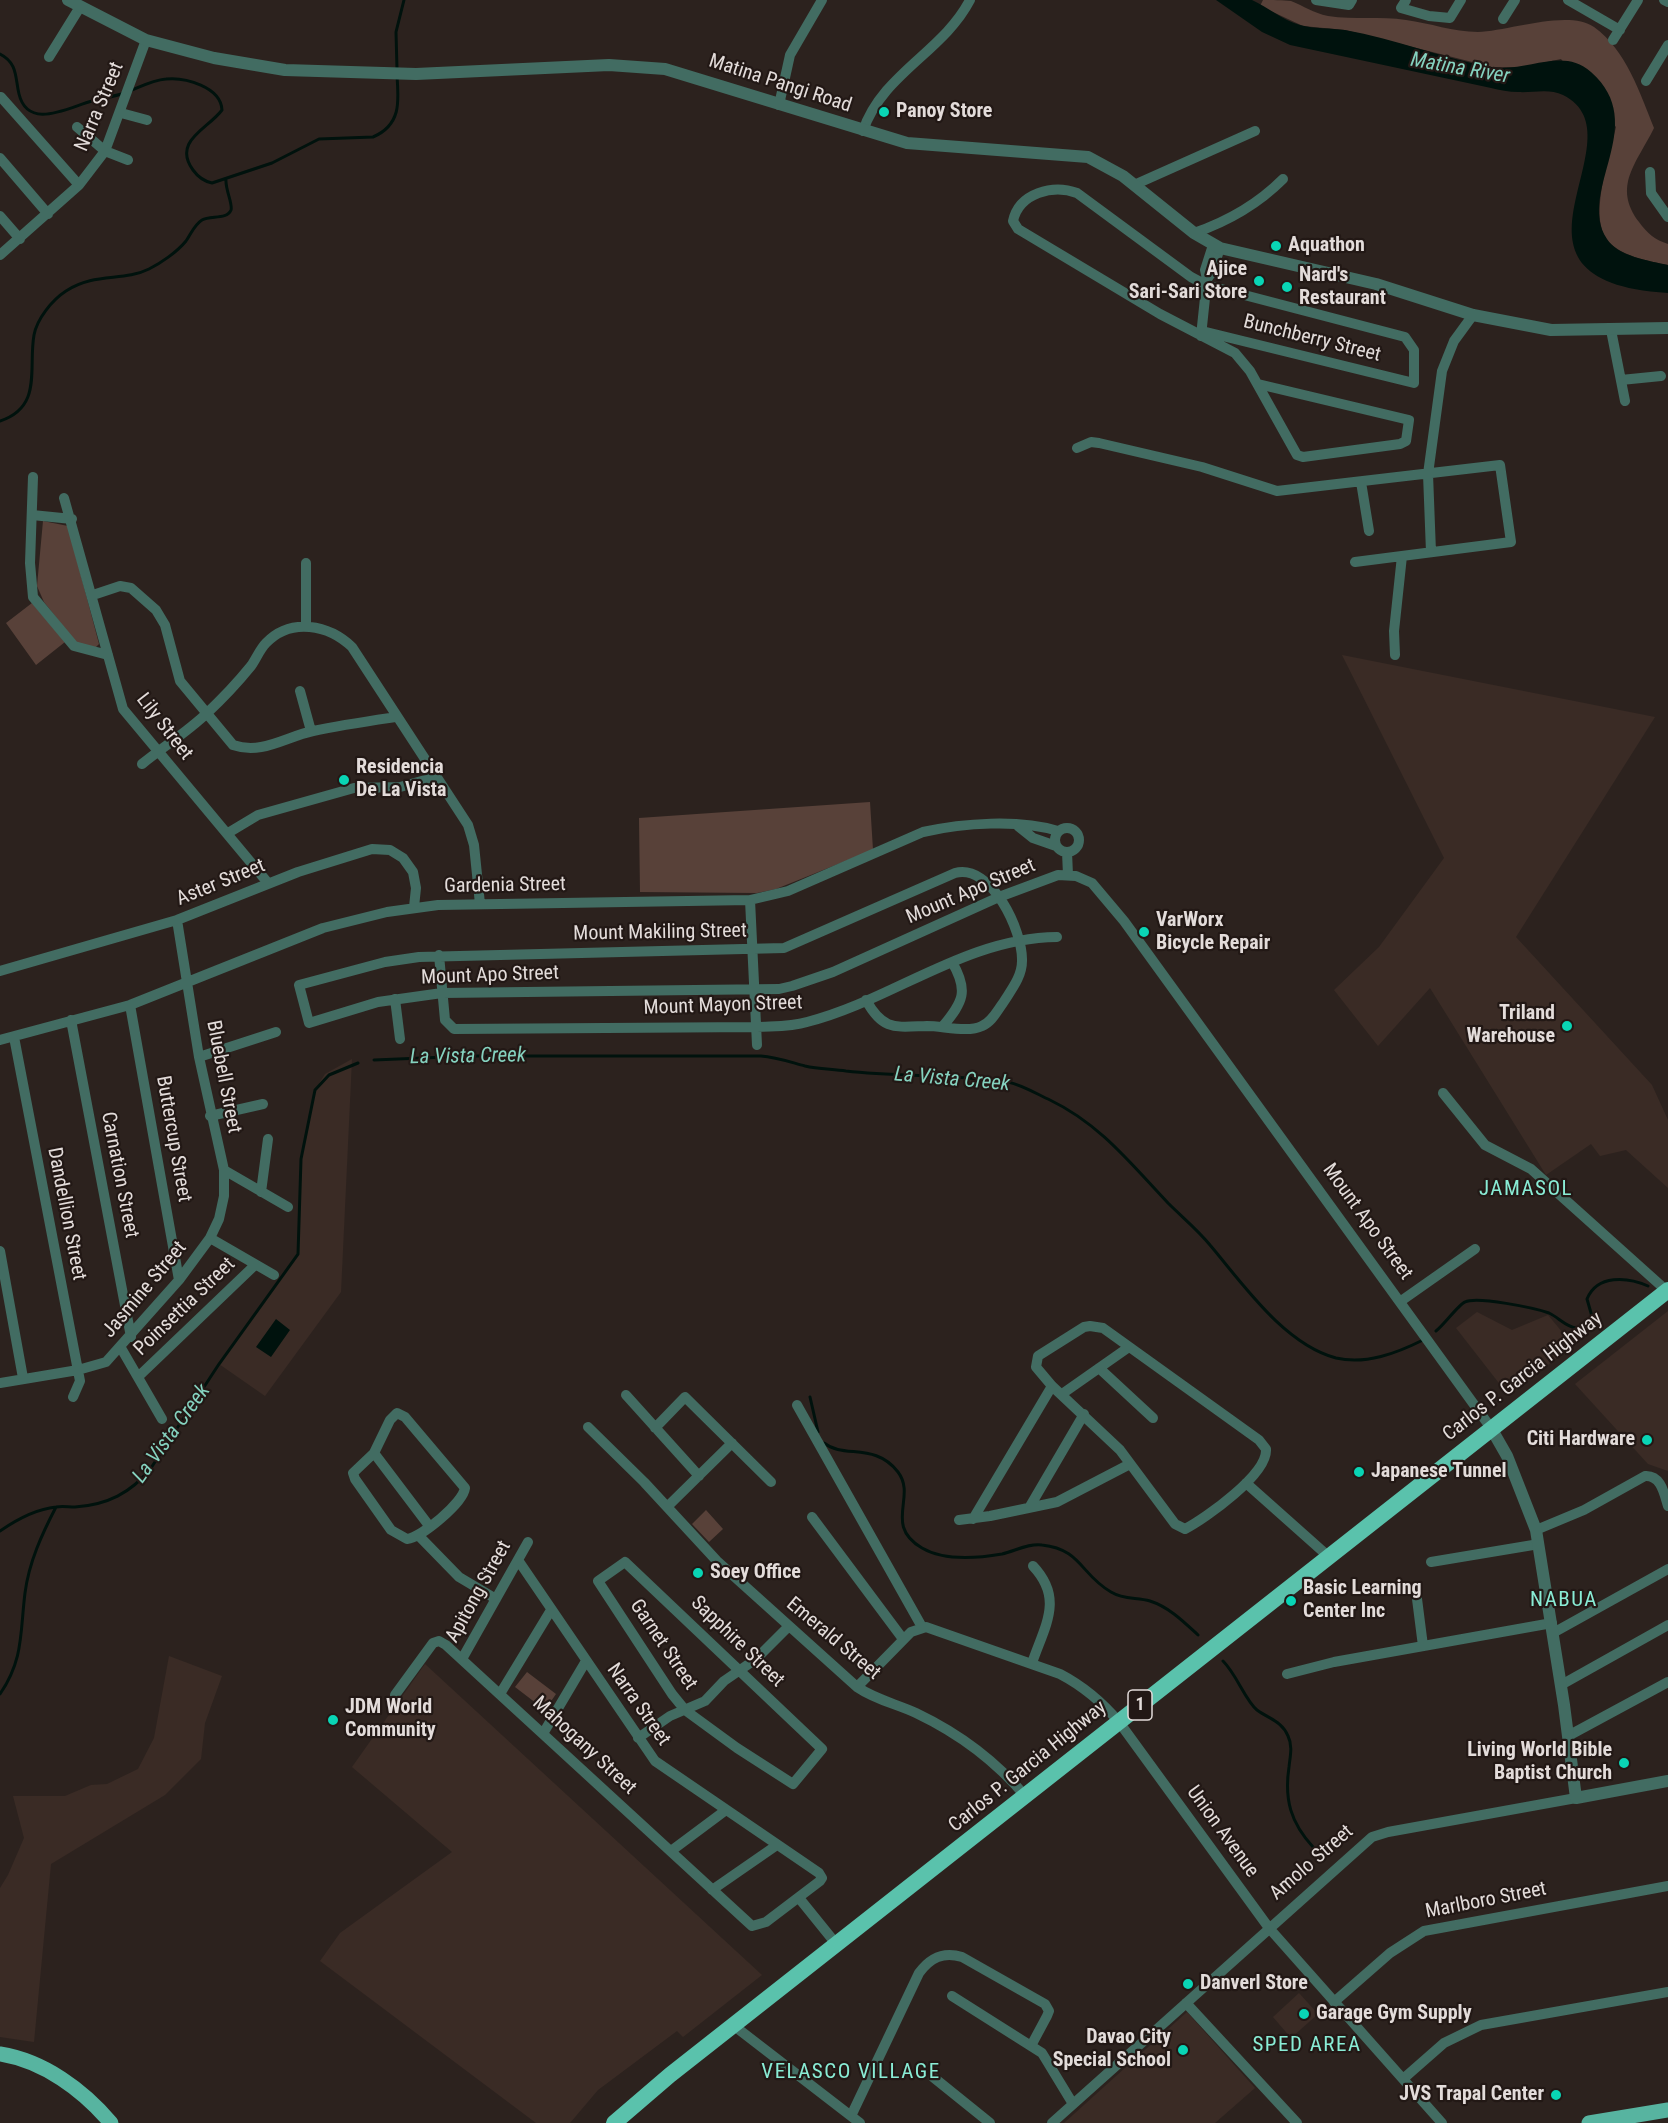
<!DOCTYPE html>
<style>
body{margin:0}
canvas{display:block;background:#2c221e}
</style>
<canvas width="1668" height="2123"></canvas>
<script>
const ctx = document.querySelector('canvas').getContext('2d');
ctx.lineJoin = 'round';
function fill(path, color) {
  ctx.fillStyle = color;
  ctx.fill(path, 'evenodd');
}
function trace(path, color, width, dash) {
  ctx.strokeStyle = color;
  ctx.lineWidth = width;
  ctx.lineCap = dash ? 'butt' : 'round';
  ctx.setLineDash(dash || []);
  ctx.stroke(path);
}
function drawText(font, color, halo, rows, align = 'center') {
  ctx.font = font + ' "Roboto Condensed",sans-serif';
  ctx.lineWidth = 4.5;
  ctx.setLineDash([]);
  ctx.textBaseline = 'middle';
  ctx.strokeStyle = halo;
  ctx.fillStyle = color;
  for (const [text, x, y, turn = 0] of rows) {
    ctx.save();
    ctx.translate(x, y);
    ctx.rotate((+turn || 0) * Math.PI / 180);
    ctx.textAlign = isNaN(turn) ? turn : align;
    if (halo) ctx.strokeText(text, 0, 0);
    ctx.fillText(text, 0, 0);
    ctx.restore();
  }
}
fill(new Path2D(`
 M1342,655L1655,717L1516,937L1652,1085L1668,1120V1188L1626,1150L1600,1156L1591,1144L1546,1175L1430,988L1378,1046L1334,990L1379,947L1444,858Z
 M352,1059L341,1292L265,1396L219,1364L298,1254L301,1159L315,1090L325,1074Z
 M1668,1311V1471L1648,1464L1575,1384Z
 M1477,1312L1512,1330L1548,1315L1573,1345L1509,1396L1456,1328Z
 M169,1656L222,1676L205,1723L201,1759L165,1795L51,1864L34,2042L0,2037V1888L8,1875L24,1838L13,1796H65L91,1785L107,1784L138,1769L154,1738Z
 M425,1664L762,1975L683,2037L677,2031L598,2090L570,2123H536L320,1961L340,1933L452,1852L352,1767Z
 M1299,1993L1318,2014L1291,2038L1273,2017Z
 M1187,2012L1255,2088L1215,2123H1064Z`), '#3a2b25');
fill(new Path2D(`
 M1263,0C1272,0 1283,0 1291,1C1304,6 1313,13 1328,16C1354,20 1380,16 1406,20C1430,23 1453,32 1478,32C1509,31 1568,9 1594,27C1626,50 1640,93 1654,128C1637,163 1612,186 1639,222C1647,233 1655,240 1668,244V265C1649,261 1622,257 1608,241C1588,219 1610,153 1616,127L1561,59L1523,67H1492L1345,30L1303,26L1260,6Z
 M43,521L68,526L99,644L95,648L78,645L44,602L37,586Z
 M32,603L65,642L36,665L6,623Z
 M870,802L873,850L776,889L757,893L640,892L639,818Z
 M706,1510L723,1529L709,1542L692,1524Z
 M527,1672L556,1694L545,1710L515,1687Z`), '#584139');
fill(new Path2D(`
 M1216,0C1226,0 1243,0 1252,0C1268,7 1282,20 1300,25C1315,29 1331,28 1345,30C1395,39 1442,58 1491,67C1527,73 1562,46 1591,72C1651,125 1576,190 1607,239C1617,256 1650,261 1668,265V293C1476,281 1646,137 1563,95C1549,88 1533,93 1518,92C1509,92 1499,90 1491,88L1290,45L1262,32Z
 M276,1319L290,1330L271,1357L256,1347Z`), '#00120d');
trace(new Path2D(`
 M0,54C18,63 15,78 19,94C28,131 69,107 92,101C102,98 114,97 124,93
 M397,69L396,32L404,0
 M130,91C142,86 153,80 166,79C185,77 221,87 222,110C208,129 172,141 193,170C198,177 203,181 212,183L272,163L319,139L373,137C401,125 399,102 397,76
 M0,421C43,407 28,368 34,335C37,319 52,300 66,291C95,272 123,282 149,269C161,263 177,252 186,241C191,234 194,225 202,220C210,215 227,220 231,210C233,204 225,189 226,179
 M374,1060L470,1056H761C776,1057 790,1062 805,1066C818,1069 832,1069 846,1071C899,1077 955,1074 1008,1082C1022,1085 1037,1094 1050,1100C1100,1124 1131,1164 1168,1203C1182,1217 1198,1230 1210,1245C1243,1284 1284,1344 1336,1358C1366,1365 1397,1353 1423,1340
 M1436,1331C1444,1325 1459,1304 1465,1302C1477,1296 1535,1308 1549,1313C1558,1317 1567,1328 1577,1328C1584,1329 1589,1326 1593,1320L1587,1299C1597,1274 1628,1277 1648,1286
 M810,1397L818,1432
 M824,1443C844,1459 875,1442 898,1472C917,1497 883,1525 922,1548C944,1561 979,1558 1002,1554C1015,1551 1029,1543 1042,1545C1081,1549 1081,1575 1111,1592C1124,1600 1137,1597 1150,1601C1169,1607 1184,1622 1198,1635
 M0,1531C16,1520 36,1509 56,1507C62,1506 68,1507 75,1507C107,1505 131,1493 151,1468L219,1364L298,1254L301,1159L315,1090L329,1075L358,1063
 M1223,1661C1237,1675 1245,1700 1257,1710C1269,1719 1282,1721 1288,1736C1293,1746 1290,1757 1289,1767C1284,1800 1291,1823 1313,1847
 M0,1694C24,1659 20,1632 25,1593C29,1562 42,1534 56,1507`), '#00120d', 3);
trace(new Path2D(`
 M1316,0L1349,5L1352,0
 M1406,0L1401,8L1429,16L1450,18L1461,0
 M1568,0L1620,30
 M1664,0L1668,2
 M1503,19L1515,0
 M1613,40L1638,0
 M49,57L80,7
 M1646,81L1668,45
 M1,97L79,185
 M779,105L790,55L822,0
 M121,113L147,120
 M77,127L105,151L128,160
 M863,131C882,74 943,52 970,0
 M0,158L48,214
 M1650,172L1651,193L1668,217
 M1134,185L1255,131
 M0,216L20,239
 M1194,233C1229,221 1257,205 1283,179
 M0,255L79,185L105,151L146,40
 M1207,279L1212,272L1220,248
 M1611,330L1625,401
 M1202,331L1414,383V350L1405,337L1206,285L1191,277L1077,193C1053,184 1019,193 1013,221L1018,229L1160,314L1235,353L1250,371L1297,455L1303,457L1400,444L1406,441L1409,420L1258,384
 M1201,336L1207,279L1205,270L1213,245
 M1621,380L1661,376
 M1077,448L1091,442L1099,443L1202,467L1277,491L1500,465L1511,542L1355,562
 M33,477L30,563L33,597L74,646L108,655
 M1361,482L1369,531
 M64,498L123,709L268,883
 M32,515L72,519
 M1431,552L1428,474L1442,371L1454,341L1473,315
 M93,595L120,586L131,588L156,610L165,625L180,681L233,745C262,755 285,737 313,731C341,725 369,721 396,717
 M306,626V563
 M1395,655L1394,631L1402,556
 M300,691L311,731
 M142,764C163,747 187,732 207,713C222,699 238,682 251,666C256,659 260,649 266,643C291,617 329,625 352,647L468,825L474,845L480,904
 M1018,826L1033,838L1056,846
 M1055 840a12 12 0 1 1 24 0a12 12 0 1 1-24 0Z
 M228,833L258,815L354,788L400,787L436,777
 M1067,852L1068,875
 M750,900L757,1045
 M439,955L445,1020L454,1029L757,1027C774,1026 791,1027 807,1022C893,1000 965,938 1057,937
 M0,971L177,920L298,872L372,849L390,850L403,858L413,872L416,888L414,907
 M395,999L400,1039
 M866,1000C883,1031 895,1027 927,1026C943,1026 968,1033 982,1026C992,1022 997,1011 1003,1003C1011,990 1022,977 1022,961C1023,931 991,863 955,873L784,948L419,957L385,962L299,985L309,1023L378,1002L442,993L779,989L792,986L833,972L999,897L1058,875L1076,876L1092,883L1124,921L1491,1428
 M130,1005L179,1280
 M71,1020L131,1337
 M943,1026C963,1002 969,991 952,962
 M14,1037L80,1381L73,1397
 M0,1040L130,1005L323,928L387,912L438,905L750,900L788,891L923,832C963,823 1019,819 1058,831
 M199,1057L276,1032
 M1443,1093L1485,1145L1531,1169L1667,1291
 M210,1116L263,1104
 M224,1170L288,1207
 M261,1192L268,1139
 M210,1238L274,1275
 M0,1251L23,1378
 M1401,1301L1475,1249
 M1090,1326L1103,1328L1259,1440L1266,1449C1268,1474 1206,1518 1185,1529L1175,1524L1120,1450L1052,1386L1036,1367L1038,1356L1084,1327Z
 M121,1348L162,1419
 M1099,1368L1153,1418
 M139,1376L255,1265
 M0,1383L78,1370L106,1362L179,1280L210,1238L219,1219L224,1196V1170L199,1057L177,920
 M1062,1394L1129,1347
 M626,1395L699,1476
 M797,1405L922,1627
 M397,1413L405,1417L465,1488C463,1503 422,1537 407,1539L391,1530L355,1479L353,1473L374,1453L390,1420Z
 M588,1427L644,1482L717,1561L857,1687C876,1700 897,1704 916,1713C958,1733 996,1761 1026,1797
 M655,1428L685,1397L771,1482
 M374,1453L430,1527
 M1246,1483L1328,1556
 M667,1507L732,1443
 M1029,1508L1084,1414
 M812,1517L903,1639
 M973,1519L1052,1386
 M959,1520L990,1516L1057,1502L1130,1464
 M1536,1530L1584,1510L1645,1476C1661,1475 1664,1493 1668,1506
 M419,1536L459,1577L496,1599
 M625,1562L822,1749L793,1784L737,1748L685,1710L672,1694L598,1581Z
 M1431,1562L1539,1544
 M1416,1591L1423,1646
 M1553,1633L1668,1569
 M462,1659L528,1542
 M1032,1663C1045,1625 1064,1599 1033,1566
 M1287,1674L1334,1662L1552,1623
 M1561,1685L1668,1625
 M857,1687L911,1632L926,1627L1060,1674C1083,1686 1102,1702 1119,1722L1269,1928L1442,2123
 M500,1694L551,1610
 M395,1695L433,1643L439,1641L446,1645L752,1926L766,1922L820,1881L822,1878L819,1873L655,1761L518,1560
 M544,1732L586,1661
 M1568,1736L1668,1682
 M638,1738L670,1716L705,1701L724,1681L756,1659L789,1626
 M671,1851L726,1810
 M712,1890L777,1845
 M799,1898L837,1945
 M952,1996L1042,2053L1073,2104
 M1334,2002L1390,1953L1424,1931L1668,1886
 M1186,2003L1297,2123
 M733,2025L860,2123
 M933,2077L990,2123
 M1403,2079L1444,2043L1481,2025L1668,1992
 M851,2116L919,1973C930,1958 943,1951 962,1957L1045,2004L1049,2011L1047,2016L1032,2044
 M1052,2123L1372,1837L1388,1832L1576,1798`), '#426c62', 10);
trace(new Path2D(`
 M68,0L146,40L214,58L285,70L416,74L609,65L665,69L907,143L1088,157L1123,176L1194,233L1220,248L1376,284L1473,315L1551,330L1668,328
 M1491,1428L1507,1456L1536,1530L1564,1705L1576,1798L1668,1781`), '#426c62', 12);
trace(new Path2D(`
 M0,2054C44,2061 83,2090 111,2123
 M1589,2123L1668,2110`), '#57b4a0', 15);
trace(new Path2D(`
 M614,2123L670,2075L1668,1290`), '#5ac2ac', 16);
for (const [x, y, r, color] of [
 [884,112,6,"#09d5b5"],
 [1276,246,6,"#09d5b5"],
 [1259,281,6,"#09d5b5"],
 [1287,287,6,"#09d5b5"],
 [344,780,6,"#09d5b5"],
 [1144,932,6,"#09d5b5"],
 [1567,1026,6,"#09d5b5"],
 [1647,1440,6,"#09d5b5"],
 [1359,1472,6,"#09d5b5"],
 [698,1573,6,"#09d5b5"],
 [1291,1601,6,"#09d5b5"],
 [333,1720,6,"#09d5b5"],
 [1624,1763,6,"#09d5b5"],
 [1188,1984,6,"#09d5b5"],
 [1304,2014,6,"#09d5b5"],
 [1183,2050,6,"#09d5b5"],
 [1556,2095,6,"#09d5b5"]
]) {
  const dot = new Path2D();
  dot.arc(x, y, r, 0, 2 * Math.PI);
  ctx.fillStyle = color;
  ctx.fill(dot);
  trace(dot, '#221815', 2);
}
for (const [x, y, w] of [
 [1140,1705,24]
]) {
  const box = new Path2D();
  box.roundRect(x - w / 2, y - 15, w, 30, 4.5);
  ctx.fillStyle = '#221815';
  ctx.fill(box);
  trace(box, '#e3dcda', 1.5);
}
drawText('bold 18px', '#e3dcda', null, [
 ["1",1140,1705]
]);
drawText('20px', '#e3dcda', '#221815', [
 ["Matina Pangi Road",780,84,18],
 ["Narra Street",100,107,-67],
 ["Bunchberry Street",1312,339,14],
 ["Lily Street",164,727,52],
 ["Aster Street",221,883,-22],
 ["Gardenia Street",505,886,-1],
 ["Mount Apo Street",971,892,-23],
 ["Mount Makiling Street",660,933,-1],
 ["Mount Apo Street",490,976,-2],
 ["Mount Mayon Street",723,1006,-2],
 ["Bluebell Street",223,1077,79],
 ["Buttercup Street",173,1139,80],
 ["Carnation Street",119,1175,79],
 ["Dandellion Street",66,1214,79],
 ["Mount Apo Street",1367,1222,54],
 ["Jasmine Street",145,1290,-50],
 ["Poinsettia Street",185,1307,-44],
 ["Carlos P. Garcia Highway",1523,1377,-38],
 ["Apitong Street",479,1592,-61],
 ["Emerald Street",833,1639,40],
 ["Sapphire Street",737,1642,44],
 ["Garnet Street",663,1645,56],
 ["Narra Street",638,1705,55],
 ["Mahogany Street",584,1746,43],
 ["Carlos P. Garcia Highway",1028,1767,-39],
 ["Union Avenue",1222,1832,54],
 ["Amolo Street",1312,1863,-41],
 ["Marlboro Street",1486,1901,-11]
]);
drawText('bold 20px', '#e3dcda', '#221815', [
 ["Panoy Store",896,112],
 ["Aquathon",1288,246],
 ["Ajice",1247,270,"right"],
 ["Sari-Sari Store",1247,293,"right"],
 ["Nard's",1299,276],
 ["Restaurant",1299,299],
 ["Residencia",356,768],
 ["De La Vista",356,791],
 ["VarWorx",1156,921],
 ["Bicycle Repair",1156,944],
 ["Triland",1555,1014,"right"],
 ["Warehouse",1555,1037,"right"],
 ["Citi Hardware",1635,1440,"right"],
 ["Japanese Tunnel",1371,1472],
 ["Soey Office",710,1573],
 ["Basic Learning",1303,1589],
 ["Center Inc",1303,1612],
 ["JDM World",345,1708],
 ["Community",345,1731],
 ["Living World Bible",1612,1751,"right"],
 ["Baptist Church",1612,1774,"right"],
 ["Danverl Store",1200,1984],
 ["Garage Gym Supply",1316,2014],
 ["Davao City",1171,2038,"right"],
 ["Special School",1171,2061,"right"],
 ["JVS Trapal Center",1544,2095,"right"]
], 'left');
drawText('italic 21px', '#85d2bf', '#221815', [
 ["Matina River",1460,69,10],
 ["La Vista Creek",468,1057,-1],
 ["La Vista Creek",952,1080,5],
 ["La Vista Creek",172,1434,-54]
]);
ctx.letterSpacing = '1.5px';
drawText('21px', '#89ecd5', '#221815', [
 ["JAMASOL",1526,1190],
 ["NABUA",1564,1601],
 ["SPED AREA",1307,2046],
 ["VELASCO VILLAGE",851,2073]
]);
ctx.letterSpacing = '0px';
</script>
